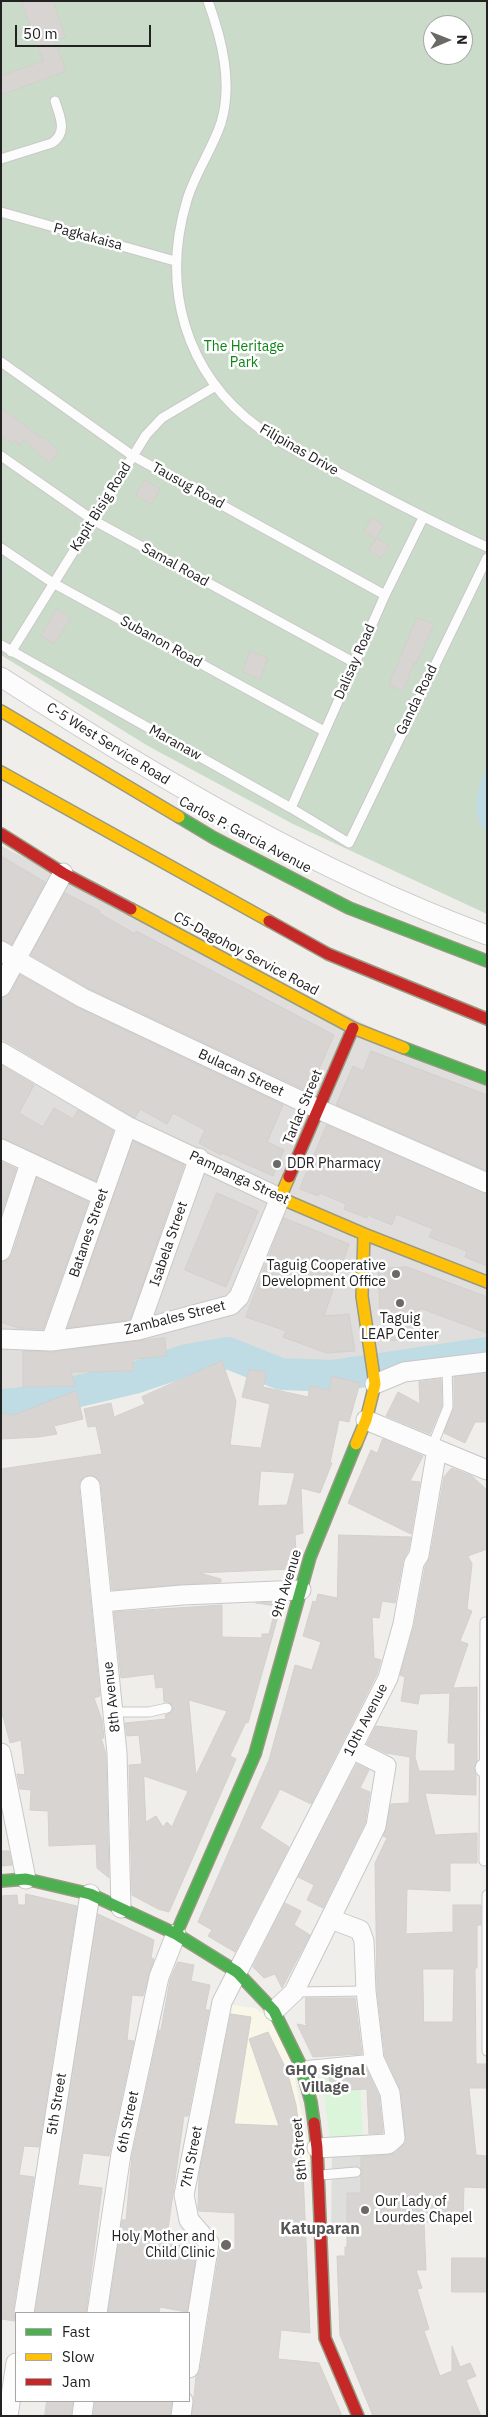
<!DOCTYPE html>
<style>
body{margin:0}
#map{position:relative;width:488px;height:2417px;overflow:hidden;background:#f0eeeb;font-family:"IBM Plex Sans",sans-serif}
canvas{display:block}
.frame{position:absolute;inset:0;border:2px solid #222;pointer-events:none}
.legend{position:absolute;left:15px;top:2312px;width:175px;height:90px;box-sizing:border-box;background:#fff;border:1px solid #a7a7a7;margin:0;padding:6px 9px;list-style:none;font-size:15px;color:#222}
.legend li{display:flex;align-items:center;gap:10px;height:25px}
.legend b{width:25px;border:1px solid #a7a7a7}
.north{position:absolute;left:423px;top:15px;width:50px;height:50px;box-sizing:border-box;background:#fff;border:1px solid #a7a7a7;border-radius:50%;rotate:89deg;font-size:14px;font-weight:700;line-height:20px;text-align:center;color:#222}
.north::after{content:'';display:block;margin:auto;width:18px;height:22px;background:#6a6968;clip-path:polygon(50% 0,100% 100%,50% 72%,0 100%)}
.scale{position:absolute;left:15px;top:25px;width:136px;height:22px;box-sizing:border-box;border:2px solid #222;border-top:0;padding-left:6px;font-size:15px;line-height:18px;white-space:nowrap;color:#222;-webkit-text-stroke:4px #fff;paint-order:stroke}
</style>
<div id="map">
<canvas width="488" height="2417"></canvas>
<div class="frame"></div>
<ul class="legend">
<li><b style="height:6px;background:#4caf50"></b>Fast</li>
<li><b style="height:6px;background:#ffc107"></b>Slow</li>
<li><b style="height:6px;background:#c62828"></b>Jam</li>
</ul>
<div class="north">N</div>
<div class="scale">50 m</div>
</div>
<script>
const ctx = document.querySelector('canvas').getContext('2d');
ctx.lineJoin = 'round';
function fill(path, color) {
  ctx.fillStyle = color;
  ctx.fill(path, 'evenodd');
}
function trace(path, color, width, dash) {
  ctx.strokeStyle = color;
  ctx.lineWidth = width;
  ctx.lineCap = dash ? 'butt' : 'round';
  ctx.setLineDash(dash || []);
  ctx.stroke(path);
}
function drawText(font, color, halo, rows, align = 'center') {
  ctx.font = font + ' "IBM Plex Sans",sans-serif';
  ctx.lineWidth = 5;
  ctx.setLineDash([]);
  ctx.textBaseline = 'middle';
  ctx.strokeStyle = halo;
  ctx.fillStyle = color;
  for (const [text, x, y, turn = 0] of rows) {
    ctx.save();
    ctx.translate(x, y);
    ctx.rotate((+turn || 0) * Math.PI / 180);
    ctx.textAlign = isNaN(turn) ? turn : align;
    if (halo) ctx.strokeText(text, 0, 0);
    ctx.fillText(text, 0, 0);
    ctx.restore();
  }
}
fill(new Path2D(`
 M1,846L487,1084V1345L302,1367L223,1346L106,1383L43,1392L1,1390Z`), '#dfdedc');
fill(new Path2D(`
 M225,2004L255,2008L271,2019L291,2058L311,2162L254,2160L196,2154Z`), '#f8f7e8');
fill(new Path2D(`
 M394,2149L395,2228L331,2231L332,2151Z`), '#dededc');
fill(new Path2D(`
 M1,1H487V914L293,824L148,746L1,655ZM433,25H463V55H433Z`), '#cadbca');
fill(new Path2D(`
 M360,2076L363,2140L330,2142L322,2078Z`), '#daf5da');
fill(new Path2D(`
 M487,765V831C468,814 479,786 487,765Z`), '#bfdbe3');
trace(new Path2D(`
 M1,1405L16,1404L58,1396L134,1378L187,1360L228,1353L281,1374L332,1376L487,1353`), '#bfdbe3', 32);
const building = new Path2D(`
 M21,1H53L65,37L55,41L66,71L1,95V76L43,61Z
 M1,408L42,438L44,437L59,452L49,463L24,439L20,445L14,440L12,444L1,436Z
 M145,480L160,489L151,504L136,495Z
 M373,518L384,526L375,539L364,531Z
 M377,538L389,546L381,558L369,550Z
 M57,609L71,618L54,644L41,636Z
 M417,618L434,624L416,664L414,663L403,691L389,685Z
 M250,651L268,658L260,679L243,672Z
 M1,856L45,882L12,944L1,940Z
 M65,893L100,911L99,913L135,934L136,931L334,1035L309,1092L88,988L31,955Z
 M20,975L78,1008L283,1105L267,1142L284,1150L273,1176L222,1153L221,1155L199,1143L205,1130L173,1113L167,1124L140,1109L135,1118L1,1038V998L11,993Z
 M371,1051L487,1095V1171L336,1105L353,1066L363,1071Z
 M1,1065L34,1085L19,1113L43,1127L54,1108L73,1119L78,1110L113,1131L96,1181L1,1138Z
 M327,1125L487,1194V1266L465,1257L467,1251L429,1237L433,1229L396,1214L392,1225L368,1215L367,1218L344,1209L346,1204L320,1193L318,1196L300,1189Z
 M133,1141L184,1165L130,1320L68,1328Z
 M1,1162L16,1169L1,1214Z
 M37,1178L88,1202L43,1329L18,1328L1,1322V1262L8,1260L12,1255Z
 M217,1193L258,1211L226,1287L185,1270Z
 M284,1218L349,1244L324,1316L349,1314L355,1351L327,1353L283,1337L286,1331L246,1317Z
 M407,1267L487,1297V1333L420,1308L422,1338L384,1341L380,1312L378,1269Z
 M165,1338L166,1356L133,1359V1371L71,1372L75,1386L23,1387V1351L52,1352Z
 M222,1361L236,1401L230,1445L261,1448L270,1404L242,1397L249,1369L267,1373L263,1387L308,1397L310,1386L329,1390L332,1376L360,1383L349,1422L339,1420L330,1463H332L320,1493L301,1488L303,1533L295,1535L296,1551L291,1569L199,1573L221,1579V1582L112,1590L101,1484L94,1476L84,1477L80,1481L79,1487L100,1696L94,1698L102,1720L104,1738H101L106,1754L109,1878L97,1868L96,1844L49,1846L48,1811L30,1810L31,1790L20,1789L17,1774L25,1775L21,1740L10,1743L3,1716L1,1717V1469L102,1454L96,1426L88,1427L84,1409L111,1403L114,1417L145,1404L142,1397ZM261,1471L295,1473L287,1505L258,1506Z
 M487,1373V1422H475L465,1443L444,1433L454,1407V1377Z
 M441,1379L442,1406L430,1434L386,1416L398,1392L420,1404L419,1382Z
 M76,1391L83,1419L54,1426L57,1434L39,1437L1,1439V1413L14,1415Z
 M383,1439L423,1456L410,1481L420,1482L411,1534L348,1503L371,1450L377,1453Z
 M452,1468L472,1476L487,1490V1549L468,1556L472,1564L467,1609L472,1611L460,1641L468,1644L453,1688L477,1687V1761L474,1768L476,1775V1795L425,1793L435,1835L477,1833V1863H450V1891L407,1889L406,1934L453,1932V1905H481V1925H477V1968H475L476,2064H487V2088H469L476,2155L487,2156V2188L464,2187L463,2223L424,2222L426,2270H416L422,2288L417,2289L429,2329L424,2331L440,2376L452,2371V2346L460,2367L470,2363L476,2376L466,2380L481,2416H373L340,2335L337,2256H345V2247H347V2193H361V2157L389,2155L395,2153L406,2142L401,2091L385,2056L377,1990L375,1863L387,1838L383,1836L391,1804L409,1803L410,1757L386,1753L367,1744L376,1726L417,1731L415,1757L419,1771H455V1743H448L450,1693L420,1694L418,1704L401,1701L405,1677L400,1675L414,1626L425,1567L430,1557L444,1477ZM423,1969H454L453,2022H424Z
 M339,1535L411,1537L408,1551L403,1561L395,1603L382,1601L379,1618L372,1617L374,1658L381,1660L377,1674L311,1804L280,1789L260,1828L289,1847L235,1952L208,1936L212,1930L198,1922L269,1760L295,1665L312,1670L321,1642L303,1636L313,1601L316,1602L318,1594L337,1598Z
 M282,1602L248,1723L246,1722L230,1756L236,1759L169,1912L158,1909L132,1895L129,1765L142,1764L139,1735L127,1736L125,1723L166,1719L165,1715L172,1712L173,1707L169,1702H164L163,1687L156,1688L154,1674L121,1678L114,1612L222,1605V1637L262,1638V1634H269L276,1606L256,1603ZM189,1700L227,1711L196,1775ZM144,1776L188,1791L172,1827L167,1822L163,1827L156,1816L146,1822Z
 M357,1764L369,1770L360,1788L370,1792L365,1823L323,1908L307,1900L314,1885L298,1877Z
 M1,1851H9L12,1865L1,1866Z
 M26,1894L77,1906L39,2147L24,2146L19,2175L34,2177L13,2311L15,2321L1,2319V1896L17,1895L18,1905H25Z
 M285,1903L301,1911L294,1925L310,1935L282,1988L275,1974L264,1978L253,1967Z
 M98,1914L154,1940L151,1958L154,1959L143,1996L132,1995L127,2040L134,2041L109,2156L83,2153L78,2185L102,2188L86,2313H35Z
 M178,1962L194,1965L191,1981L210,1985L205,2010H209L188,2116H184L166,2243L197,2249L187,2312L160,2307L159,2313H108L122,2220H126L132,2156L159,2030H161L170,1980Z
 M306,1998H355L362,2054L313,2057L297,2024L308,2026L306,2024Z
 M231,2014L251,2017L234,2124L279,2126L249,2039L268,2032L287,2071L296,2105L302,2149L310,2333L281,2330L278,2359L319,2363L342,2416H192L196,2376L200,2370L220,2247L235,2250V2213L199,2211L198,2208L199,2175Z
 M365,2066L379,2096L383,2133L369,2134L367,2089L330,2091L329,2070Z
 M452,2258H487V2292H452Z
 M47,2401H73L71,2416H45Z
 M95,2401H163L172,2402L170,2416H93Z`);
fill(building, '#d7d4d2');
trace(building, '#d3d0cc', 1);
const lane = new Path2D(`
 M208,1C222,40 233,83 221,123C212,150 195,173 187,200C161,286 184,373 259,428C285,447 317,461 345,476C392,501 438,525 487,547
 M1,159L52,143C68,132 60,117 55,101
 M1,212L175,261
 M1,362L133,456L385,595
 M1,456L93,520L355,663
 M1,548L53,583L324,731
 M1,645L291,808L349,843L487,558
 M11,652L146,435L162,418L216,386
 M291,808L385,595L423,518
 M432,1447L448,1407L447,1366
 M113,1712H149L167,1708
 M484,1861L485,1622
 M487,1895V2051
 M294,1992L366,1991
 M302,2066L374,2059
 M321,2175L356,2172`);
const street = new Path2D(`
 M1,677C155,776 314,871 487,935
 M1,951L83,998L318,1109L487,1183
 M1,987L63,873
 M1,1052L127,1126L280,1198L239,1297L231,1305L138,1330L51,1341L1,1339
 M1,1149L102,1196
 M1,1251L30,1163
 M138,1330L199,1158
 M51,1341L127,1126
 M375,1384L404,1372L487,1362
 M366,1420L487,1470
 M90,1486L117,1753L121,1908
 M102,1602L182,1595L301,1590
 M1,1753L26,1879
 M485,1768H487
 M274,2011L294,1992L376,1826L386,1766L352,1749
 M317,2148L388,2144L395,2138L390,2093L374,2059L366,1991L364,1941L360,1930L331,1919
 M24,2313L90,1894
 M97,2313L121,2154L159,1977L176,1934
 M189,2368L209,2243L189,2220L184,2195L222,2002L388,1678L403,1624L414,1563L419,1555L437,1449
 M8,2416L16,2363
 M82,2416L84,2401
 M181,2416L183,2401`);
const fast = new Path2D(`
 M179,817L214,838L349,908L487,961
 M404,1048L487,1079
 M1,1881L26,1879L90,1894L176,1934L237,1972L274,2011L301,2066L311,2102L314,2123
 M176,1934L255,1754L310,1557L356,1444`);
const slow = new Path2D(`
 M1,711L179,817
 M1,772L269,921
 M131,909L353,1028L404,1048
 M289,1177L280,1198L364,1234L487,1282
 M356,1444L366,1420L375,1384L362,1296L364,1234`);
const jam = new Path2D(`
 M1,834L63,873L131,909
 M269,921L328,954L487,1019
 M289,1177L353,1028
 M314,2123L317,2148L325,2338L358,2416`);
trace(lane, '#c9c8c7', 11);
trace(street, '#c9c8c7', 21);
trace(fast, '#999a82', 14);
trace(slow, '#999a82', 14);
trace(jam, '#999a82', 14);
trace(lane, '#fdfcfc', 9);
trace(street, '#fdfcfc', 19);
trace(fast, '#4caf50', 11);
trace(slow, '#ffc107', 11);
trace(jam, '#c62828', 11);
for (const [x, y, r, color] of [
 [277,1164,5,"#6a6968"],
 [396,1274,5,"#6a6968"],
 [400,1303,5,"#6a6968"],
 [365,2210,5,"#6a6968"],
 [226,2245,6,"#6a6968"]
]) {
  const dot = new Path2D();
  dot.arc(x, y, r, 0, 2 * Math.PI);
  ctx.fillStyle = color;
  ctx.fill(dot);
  trace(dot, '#fff', 2);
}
drawText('14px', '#222', '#fff', [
 ["Pagkakaisa",88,237,15],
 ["Filipinas Drive",299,450,30],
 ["Tausug Road",188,486,29],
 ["Kapit Bisig Road",101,507,-58],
 ["Samal Road",175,565,29],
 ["Subanon Road",161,642,29],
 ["Dalisay Road",355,662,-66],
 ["Ganda Road",417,700,-64],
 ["Maranaw",175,743,29],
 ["C-5 West Service Road",108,744,32],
 ["Carlos P. Garcia Avenue",245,835,28],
 ["C5-Dagohoy Service Road",246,954,28],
 ["Bulacan Street",241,1073,25],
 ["Tarlac Street",303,1107,-67],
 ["Pampanga Street",239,1178,25],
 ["Batanes Street",89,1233,-71],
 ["Isabela Street",169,1244,-71],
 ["Zambales Street",175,1318,-14],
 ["9th Avenue",287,1584,-73],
 ["8th Avenue",112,1697,-96],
 ["10th Avenue",366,1720,-63],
 ["5th Street",57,2104,-81],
 ["6th Street",128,2122,-78],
 ["8th Street",300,2149,-95],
 ["7th Street",192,2157,-79]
]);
drawText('14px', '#0c8416', '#fff', [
 ["The Heritage",244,347],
 ["Park",244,363]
]);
drawText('14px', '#222', '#fff', [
 ["DDR Pharmacy",287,1164],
 ["Taguig Cooperative",386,1266,"right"],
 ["Development Office",386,1282,"right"],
 ["Taguig",400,1319,"center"],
 ["LEAP Center",400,1335,"center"],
 ["Our Lady of",375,2202],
 ["Lourdes Chapel",375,2218],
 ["Holy Mother and",215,2237,"right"],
 ["Child Clinic",215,2253,"right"]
], 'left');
drawText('bold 15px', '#555', '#fff', [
 ["GHQ Signal",325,2071],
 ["Village",325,2088]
]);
drawText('bold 16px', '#555', '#fff', [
 ["Katuparan",320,2229]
]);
</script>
